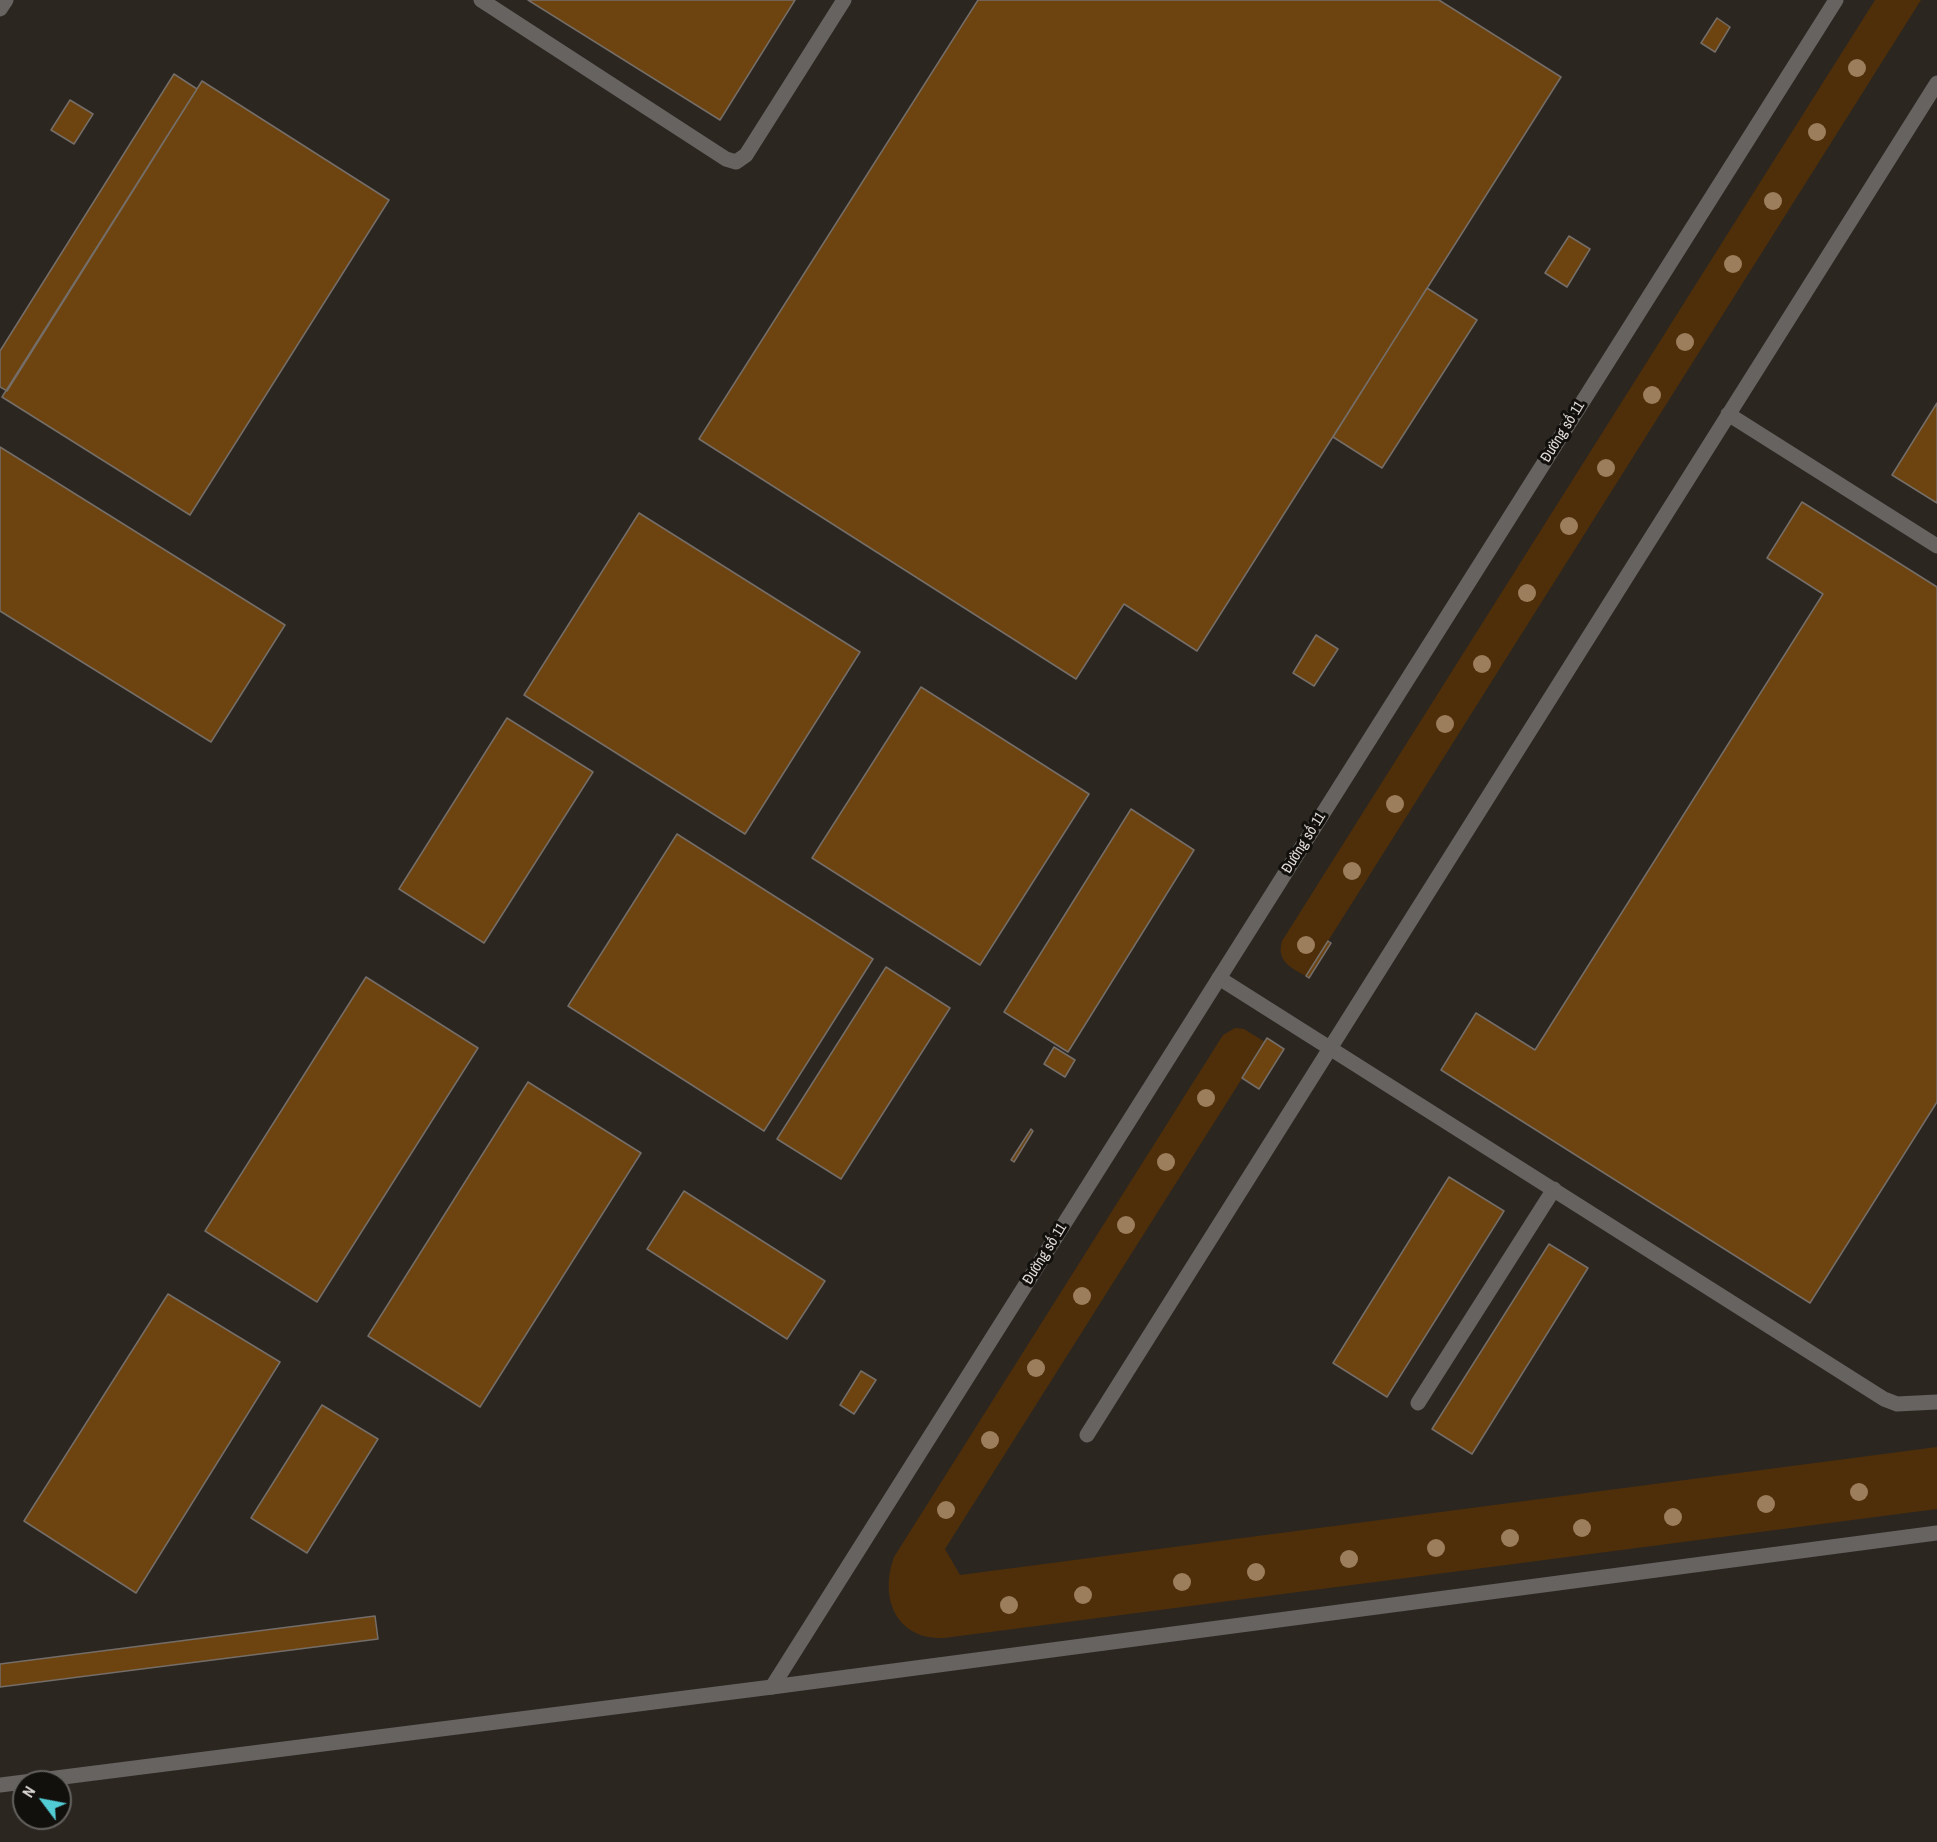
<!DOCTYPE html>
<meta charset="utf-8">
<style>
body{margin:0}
#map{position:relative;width:1937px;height:1842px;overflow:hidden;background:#2c2621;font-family:"Archivo Narrow",sans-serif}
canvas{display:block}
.north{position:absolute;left:12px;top:1770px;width:60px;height:60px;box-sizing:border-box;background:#12100d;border:2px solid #64625f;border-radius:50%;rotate:302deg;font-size:16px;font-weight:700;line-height:24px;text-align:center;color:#e0dcd9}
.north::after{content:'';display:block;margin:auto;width:21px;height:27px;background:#51ccd5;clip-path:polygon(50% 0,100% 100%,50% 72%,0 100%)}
</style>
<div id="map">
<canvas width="1937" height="1842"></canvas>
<div class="north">N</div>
</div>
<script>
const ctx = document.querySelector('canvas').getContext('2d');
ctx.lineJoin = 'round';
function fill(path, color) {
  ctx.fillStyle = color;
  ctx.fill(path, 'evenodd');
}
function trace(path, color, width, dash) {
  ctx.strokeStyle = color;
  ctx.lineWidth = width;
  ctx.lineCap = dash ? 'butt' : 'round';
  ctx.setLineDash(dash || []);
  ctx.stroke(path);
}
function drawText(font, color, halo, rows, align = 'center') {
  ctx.font = font + ' "Archivo Narrow",sans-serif';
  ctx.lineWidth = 6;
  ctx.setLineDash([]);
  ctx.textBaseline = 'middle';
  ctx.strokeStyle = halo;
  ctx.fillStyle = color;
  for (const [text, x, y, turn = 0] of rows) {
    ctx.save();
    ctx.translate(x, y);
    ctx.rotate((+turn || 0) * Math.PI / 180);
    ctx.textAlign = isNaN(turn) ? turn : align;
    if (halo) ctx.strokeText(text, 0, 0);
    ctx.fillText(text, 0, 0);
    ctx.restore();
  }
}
fill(new Path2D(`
 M1875,0H1921L1306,976C1291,968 1276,961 1282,941Z
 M1235,1028L1244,1029L1265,1042L945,1549L960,1575L1937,1447V1509L944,1638C896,1640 879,1598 894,1557L1223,1035Z`), '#4e2f0a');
const building = new Path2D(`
 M528,0H795L720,120Z
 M978,0H1439L1561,77L1197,651L1124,604L1076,679L699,439Z
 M1717,18L1730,27L1715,52L1701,43Z
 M174,74L197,89L7,391L0,387V351Z
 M202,81L389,200L190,515L2,397Z
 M70,100L93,114L74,144L51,130Z
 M1569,236L1590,249L1567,287L1545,273Z
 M1427,288L1477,320L1382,468L1333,437Z
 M1937,403V503L1892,475Z
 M0,447L285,625L211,742L0,611Z
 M1802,502L1937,587V1102L1810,1303L1441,1070L1476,1013L1535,1050L1823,594L1767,558Z
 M639,513L860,652L745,834L524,695Z
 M1316,635L1338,649L1314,686L1293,673Z
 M921,687L1089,794L980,965L812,858Z
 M507,718L593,772L484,943L399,889Z
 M1131,809L1194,850L1068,1052L1004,1012Z
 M677,834L873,959L764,1131L568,1006Z
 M1328,941L1331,943L1309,978L1306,976Z
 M886,967L950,1008L841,1179L777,1139Z
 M366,977L478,1048L317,1302L205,1231Z
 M1267,1038L1284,1049L1259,1089L1242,1078Z
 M1054,1047L1075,1060L1065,1077L1044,1064Z
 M528,1082L641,1153L480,1407L368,1336Z
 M1031,1129L1033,1131L1014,1162L1011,1160Z
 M1449,1177L1504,1211L1387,1397L1333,1363Z
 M684,1191L825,1281L787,1339L647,1249Z
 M1549,1244L1588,1268L1472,1454L1432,1429Z
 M168,1294L280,1362L136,1593L24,1521Z
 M861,1371L876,1380L854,1414L840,1405Z
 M322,1405L378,1439L307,1553L251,1518Z
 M375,1616L378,1639L0,1687V1664Z`);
fill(building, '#6d430f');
trace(building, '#756e68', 1.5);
trace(new Path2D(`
 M481,0L726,159L736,162L746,155L844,0
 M1728,414L1937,546
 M1219,978L1884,1399L1897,1404L1937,1402
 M1418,1403L1554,1189
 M1087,1435L1937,83`), '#666360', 15);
trace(new Path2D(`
 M0,9L6,0
 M772,1687L1836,0`), '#666360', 15);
trace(new Path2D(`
 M0,1785L772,1687L1937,1533`), '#666360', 15);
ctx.fillStyle = '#9c7d5c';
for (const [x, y] of [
 [1857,68],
 [1817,132],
 [1773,201],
 [1733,264],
 [1685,342],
 [1652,395],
 [1606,468],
 [1569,526],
 [1527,593],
 [1482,664],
 [1445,724],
 [1395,804],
 [1352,871],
 [1306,945],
 [1206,1098],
 [1166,1162],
 [1126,1225],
 [1082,1296],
 [1036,1368],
 [990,1440],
 [1859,1492],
 [1766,1504],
 [946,1510],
 [1673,1517],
 [1582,1528],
 [1510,1538],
 [1436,1548],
 [1349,1559],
 [1256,1572],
 [1182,1582],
 [1083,1595],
 [1009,1605]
]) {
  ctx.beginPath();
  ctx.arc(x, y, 9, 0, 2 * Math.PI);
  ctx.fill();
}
drawText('15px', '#e0dcd9', '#12100d', [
 ["Đường số 11",1563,432,-58],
 ["Đường số 11",1304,843,-58],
 ["Đường số 11",1045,1254,-58]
]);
</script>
